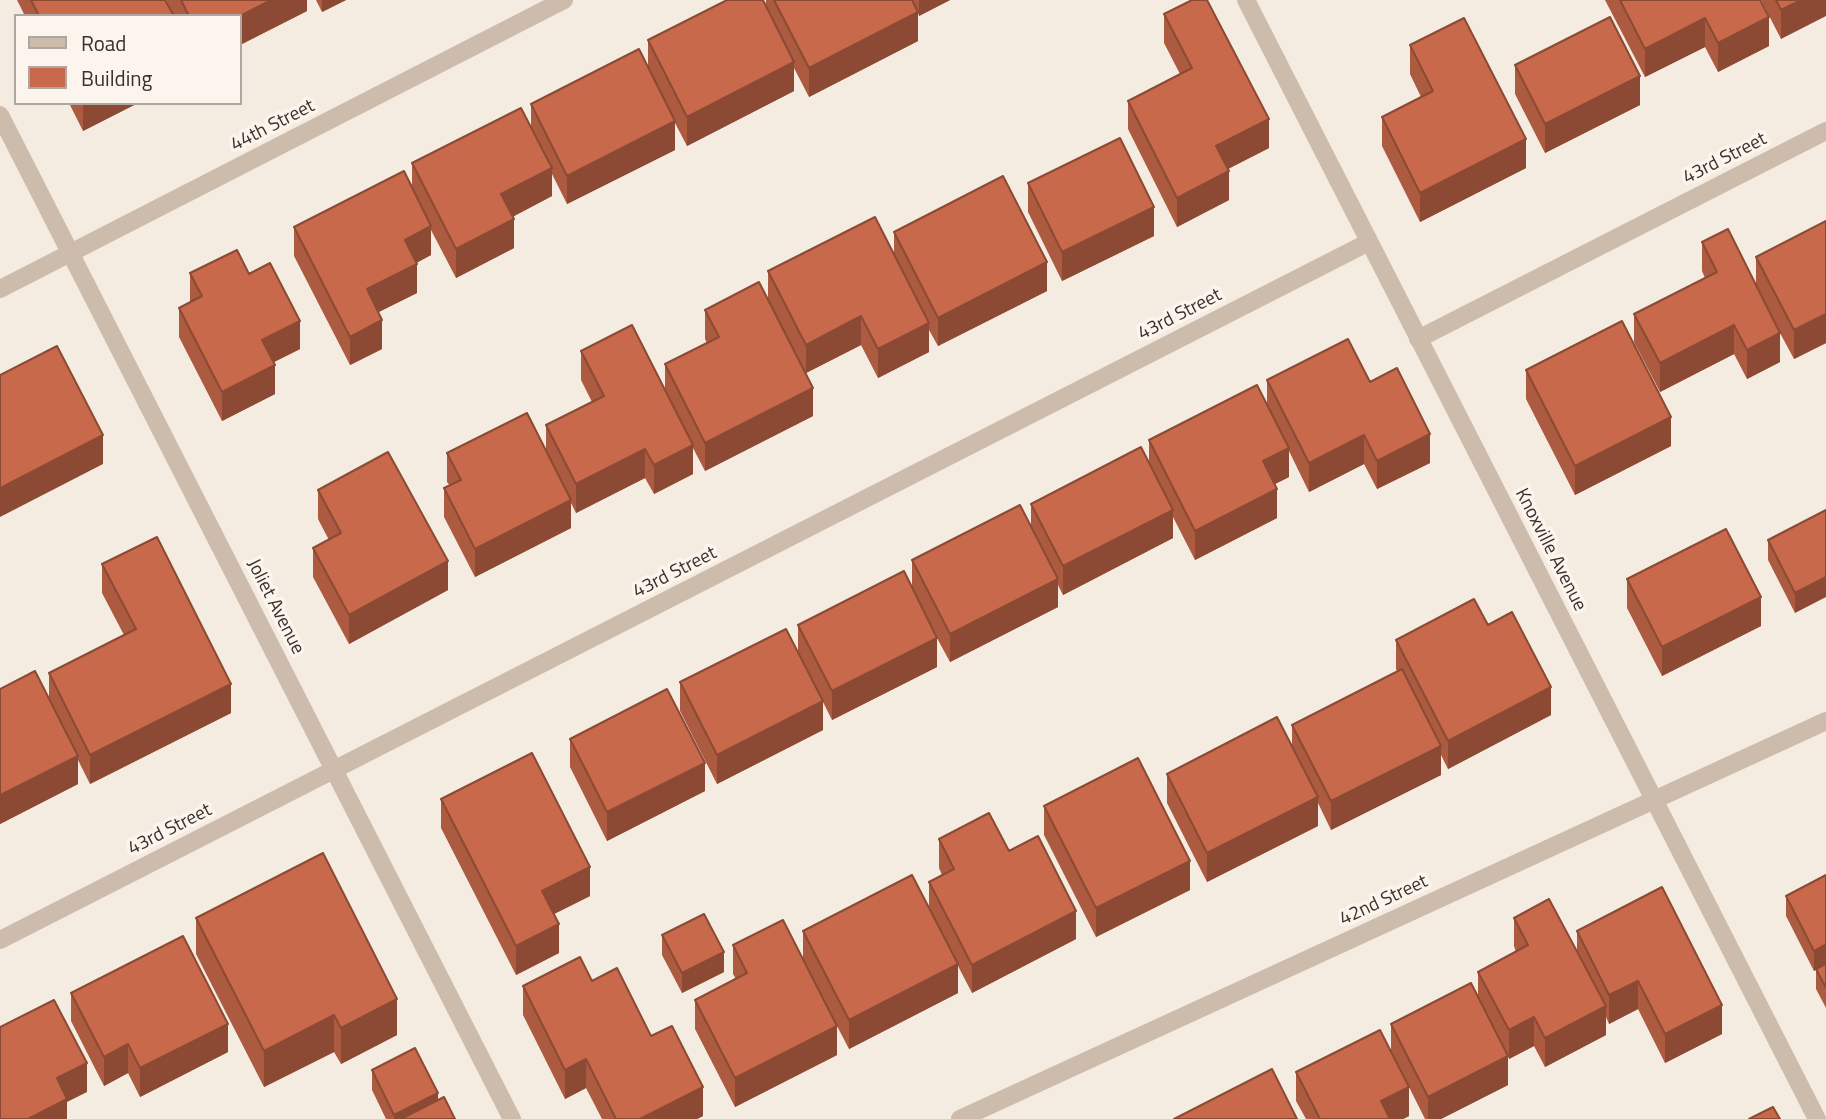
<!DOCTYPE html>
<style>
body{margin:0}
#map{position:relative;width:1826px;height:1119px;overflow:hidden;background:#f4ebe1;font-family:"Titillium Web",sans-serif}
canvas{display:block}
.legend{position:absolute;left:14px;top:14px;width:228px;height:91px;box-sizing:border-box;background:#fbf5ee;border:2px solid #aea6a0;margin:0;padding:9px 12px;list-style:none;font-size:21px;color:#3b302b}
.legend li{display:flex;align-items:center;gap:14px;height:35px}
.legend b{width:35px;border:2px solid #aea6a0}
</style>
<div id="map">
<canvas width="1826" height="1119"></canvas>
<ul class="legend">
<li><b style="height:9px;background:#cdbbac"></b>Road</li>
<li><b style="height:19px;background:#c8694b"></b>Building</li>
</ul>
</div>
<script>
const ctx = document.querySelector('canvas').getContext('2d');
ctx.lineJoin = 'round';
function trace(path, color, width, dash) {
  ctx.strokeStyle = color;
  ctx.lineWidth = width;
  ctx.lineCap = dash ? 'butt' : 'round';
  ctx.setLineDash(dash || []);
  ctx.stroke(path);
}
function fill(path, color) {
  ctx.fillStyle = color;
  ctx.fill(path, 'evenodd');
}
function drawText(font, color, halo, rows, align = 'center') {
  ctx.font = font + ' "Titillium Web",sans-serif';
  ctx.lineWidth = 7;
  ctx.setLineDash([]);
  ctx.textBaseline = 'middle';
  ctx.strokeStyle = halo;
  ctx.fillStyle = color;
  for (const [text, x, y, turn = 0] of rows) {
    ctx.save();
    ctx.translate(x, y);
    ctx.rotate((+turn || 0) * Math.PI / 180);
    ctx.textAlign = isNaN(turn) ? turn : align;
    if (halo) ctx.strokeText(text, 0, 0);
    ctx.fillText(text, 0, 0);
    ctx.restore();
  }
}
trace(new Path2D(`
 M1246,0L1817,1119
 M0,115L512,1119
 M0,289L564,0
 M1418,339L1826,131
 M0,940L1369,242
 M960,1119L1826,721`), '#cdbbac', 18);
fill(new Path2D(`
 M17,0H165L174,16H25Z
 M166,0H307V11L240,45V16H174Z
 M316,0H346L322,12Z
 M766,0H950L919,16L918,13V41L809,97L794,68V91L687,146L675,123V150L567,204L552,174V196L512,217L514,248L456,278L431,230V255L416,263L417,293L378,312L382,349L350,365L294,256V227L412,188V163L531,127V104L648,66V40L766,7Z
 M1605,0H1760L1769,46L1718,72L1705,47L1645,77Z
 M1761,0H1826L1781,39Z
 M1164,14L1269,148L1228,169L1229,200L1177,227L1128,129V101L1180,74L1164,43Z
 M1410,45L1526,168L1420,222L1382,146V117L1421,97L1410,74Z
 M1515,65L1640,105L1545,153L1515,94Z
 M69,103H138L83,131Z
 M1028,183L1154,236L1062,281L1028,212Z
 M1826,221V343L1794,359L1780,333V362L1747,379L1734,354L1660,392L1634,342V314L1705,278L1702,271V242L1756,285V257Z
 M894,232L1047,291L938,346L929,330V352L878,378L861,345L806,373L813,416L705,471L693,448V474L654,494L645,478L576,513L571,503V528L475,577L444,517V488L450,486L447,482V453L546,450V425L592,402L581,380V351L665,390V364L707,343L705,339V310L768,300V271L894,254Z
 M190,273L249,274L300,349L274,362L275,394L222,421L179,337V308L190,302Z
 M1526,370L1671,446L1575,495L1526,399Z
 M1267,380L1370,382L1430,463L1377,489L1364,464L1309,492L1289,451V477L1275,484L1277,518L1195,560L1173,517V538L1063,595L1058,585V607L950,662L937,638V667L832,720L823,702V730L717,784L680,711V682L798,653V625L912,589V560L1031,526V504L1149,461V440L1267,406Z
 M318,490L448,590L349,644L313,577V548L329,540L318,519Z
 M1826,510L1795,613L1768,560V540Z
 M102,564L231,713L90,784L78,760V784L0,824V689L49,698V673L124,635L102,593Z
 M1627,579L1761,626L1662,676L1627,608Z
 M1488,625L1551,715L1448,769L1441,755V775L1331,830L1318,803V826L1207,882L1167,803V774L1292,747V725L1397,671L1396,669V640Z
 M570,739L705,791L607,841L570,767Z
 M441,799L590,896L554,914L559,953L516,975L441,828Z
 M1044,806L1190,890L1096,937L1044,835Z
 M939,839L1009,851L1076,939L972,993L958,966V993L849,1049L837,1026V1055L735,1107L695,1029V1000L736,979L733,974V945L803,959V931L929,908V882L942,875L939,868Z
 M1826,875V1008L1816,989V969L1814,971L1786,916V896Z
 M196,918L397,1035L341,1064L334,1052L264,1087L196,954Z
 M1514,918L1577,950V931L1722,1034L1665,1063L1638,1009L1609,1024L1606,1017V1035L1545,1067L1534,1046L1509,1059L1508,1056V1085L1441,1119H1425L1409,1087V1116L1403,1119H1306L1296,1101V1072L1391,1052V1024L1478,998V972L1516,952L1514,946Z
 M662,935L724,972L682,993L662,955Z
 M592,981L651,1036L703,1116L697,1119H602L586,1088L565,1099L523,1015V986Z
 M71,993L228,1052L140,1097L128,1073L104,1086L71,1021Z
 M372,1070L438,1100L455,1119H386L372,1090Z`), '#ac5a40');
fill(new Path2D(`
 M271,0H307V11L240,45V16Z
 M322,0H346L322,12Z
 M919,0H950L919,16Z
 M1801,0H1826V16L1781,39V10Z
 M918,12V41L809,97V68Z
 M1769,17V46L1718,72V43Z
 M1705,18V47L1645,77V49Z
 M794,62V91L687,146V117Z
 M1640,76V105L1545,153V124Z
 M83,103H138L83,131Z
 M1269,119V148L1216,175V146Z
 M675,121V150L567,204V176Z
 M1526,139V168L1420,222V193Z
 M552,168V196L501,223V194Z
 M1229,171V200L1177,227V198Z
 M1154,207V236L1062,281V252Z
 M514,219V248L456,278V249Z
 M431,226V255L405,269V240Z
 M1047,262V291L938,346V318Z
 M417,264V293L367,318V289Z
 M1826,314V343L1794,359V330Z
 M861,316V345L806,373V345Z
 M382,320V349L350,365V337Z
 M300,321V349L262,368V340Z
 M929,323V352L878,378V349Z
 M1734,325V354L1660,392V363Z
 M1780,333V362L1747,379V350Z
 M275,365V394L222,421V392Z
 M813,388V416L705,471V443Z
 M1671,417V446L1575,495V466Z
 M1430,434V463L1377,489V461Z
 M103,435V464L0,517V488Z
 M1364,435V464L1309,492V463Z
 M693,445V474L654,494V465Z
 M1289,448V477L1263,490V461Z
 M645,449V478L576,513V484Z
 M1277,489V518L1195,560V531Z
 M571,500V528L475,577V549Z
 M1173,510V538L1063,595V566Z
 M448,561V590L349,644V615Z
 M1826,577V597L1795,613V593Z
 M1058,579V607L950,662V634Z
 M1761,597V626L1662,676V647Z
 M937,638V667L832,720V691Z
 M231,684V713L90,784V755Z
 M1551,687V715L1448,769V741Z
 M823,701V730L717,784V755Z
 M1441,746V775L1331,830V801Z
 M78,756V784L0,824V795Z
 M705,763V791L607,841V812Z
 M1318,797V826L1207,882V853Z
 M1190,861V890L1096,937V908Z
 M590,867V896L542,920V891Z
 M1076,911V939L972,993V965Z
 M559,924V953L516,975V946Z
 M1826,944V964L1814,971V951Z
 M724,952V972L682,993V973Z
 M958,964V993L849,1049V1020Z
 M1638,981V1009L1609,1024V995Z
 M397,999V1035L341,1064V1028Z
 M1722,1005V1034L1665,1063V1034Z
 M1606,1006V1035L1545,1067V1038Z
 M334,1015V1052L264,1087V1051Z
 M1534,1017V1046L1509,1059V1030Z
 M228,1024V1052L140,1097V1068Z
 M837,1026V1055L735,1107V1078Z
 M128,1044V1073L104,1086V1057Z
 M1508,1056V1085L1441,1119H1428V1097Z
 M586,1059V1088L565,1099V1070Z
 M87,1063V1092L67,1102V1119H28L57,1078Z
 M703,1087V1116L697,1119H640Z
 M1409,1087V1116L1403,1119H1381V1101Z
 M438,1093V1113L425,1119H394V1115Z`), '#8c4a34');
const building = new Path2D(`
 M31,0H165L174,16H39Z
 M181,0H271L240,16H189Z
 M727,0H763L794,62L687,117L648,40Z
 M774,0H912L918,12L809,68Z
 M1192,0H1207L1269,119L1216,146L1229,171L1177,198L1128,101L1192,68L1164,14Z
 M1620,0H1760L1769,17L1718,43L1705,18L1645,49Z
 M1776,0H1801L1781,10Z
 M1610,17L1640,76L1545,124L1515,65Z
 M1464,18L1526,139L1420,193L1382,117L1433,91L1410,45Z
 M639,49L675,121L567,176L531,104Z
 M521,108L552,168L501,194L514,219L456,249L412,163Z
 M1120,138L1154,207L1062,252L1028,183Z
 M404,171L431,226L405,240L417,264L367,289L382,320L350,337L294,227Z
 M1003,176L1047,262L938,318L894,232Z
 M875,217L929,323L878,349L861,316L806,345L768,271Z
 M1826,221V314L1794,330L1756,257Z
 M1728,229L1780,333L1747,350L1734,325L1660,363L1634,314L1717,272L1702,242Z
 M237,250L249,274L270,263L300,321L262,340L275,365L222,392L179,308L202,296L190,273Z
 M759,282L813,388L705,443L665,364L719,337L705,310Z
 M1622,321L1671,417L1575,466L1526,370Z
 M632,325L693,445L654,465L645,449L576,484L546,425L604,396L581,351Z
 M1348,339L1370,382L1397,368L1430,434L1377,461L1364,435L1309,463L1267,380Z
 M57,346L103,435L0,488V375Z
 M1257,385L1289,448L1263,461L1277,489L1195,531L1149,440Z
 M527,413L571,500L475,549L444,488L461,480L447,453Z
 M1141,447L1173,510L1063,566L1031,504Z
 M388,452L448,561L349,615L313,548L341,533L318,490Z
 M1020,505L1058,579L950,634L912,560Z
 M1826,510V577L1795,593L1768,540Z
 M1726,529L1761,597L1662,647L1627,579Z
 M157,537L231,684L90,755L49,673L136,629L102,564Z
 M904,571L937,638L832,691L798,625Z
 M1474,599L1488,625L1512,612L1551,687L1448,741L1396,640Z
 M786,629L823,701L717,755L680,682Z
 M1402,669L1441,746L1331,801L1292,725Z
 M35,671L78,756L0,795V689Z
 M667,689L705,763L607,812L570,739Z
 M1277,717L1318,797L1207,853L1167,774Z
 M532,753L590,867L542,891L559,924L516,946L441,799Z
 M1138,758L1190,861L1096,908L1044,806Z
 M989,813L1009,851L1038,836L1076,911L972,965L929,882L954,869L939,839Z
 M323,853L397,999L341,1028L334,1015L264,1051L196,918Z
 M912,875L958,964L849,1020L803,931Z
 M1826,875V944L1814,951L1786,896Z
 M1662,887L1722,1005L1665,1034L1638,981L1609,995L1577,931Z
 M1549,899L1606,1006L1545,1038L1534,1017L1509,1030L1478,972L1528,945L1514,918Z
 M704,914L724,952L682,973L662,935Z
 M783,920L837,1026L735,1078L695,1000L747,973L733,945Z
 M183,936L228,1024L140,1068L128,1044L104,1057L71,993Z
 M580,957L592,981L617,968L651,1036L672,1026L703,1087L640,1119H616L586,1059L565,1070L523,986Z
 M1826,964V988L1816,969Z
 M1471,983L1508,1056L1428,1097L1391,1024Z
 M54,1000L87,1063L57,1078L67,1099L28,1119H0V1027Z
 M1380,1030L1409,1087L1381,1101L1390,1119H1320L1296,1072Z
 M415,1048L438,1093L394,1115L372,1070Z
 M1272,1069L1297,1119H1174Z
 M444,1097L455,1119H401Z
 M1773,1107L1780,1119H1749Z`);
fill(building, '#c8694b');
trace(building, '#8c4a34', 2);
drawText('19px', '#3b302b', '#fbf5ee', [
 ["44th Street",273,126,-27],
 ["43rd Street",1725,159,-27],
 ["43rd Street",1180,315,-27],
 ["Knoxville Avenue",1550,550,63],
 ["43rd Street",675,573,-27],
 ["Joliet Avenue",275,607,63],
 ["43rd Street",170,830,-27],
 ["42nd Street",1384,901,-25]
]);
</script>
